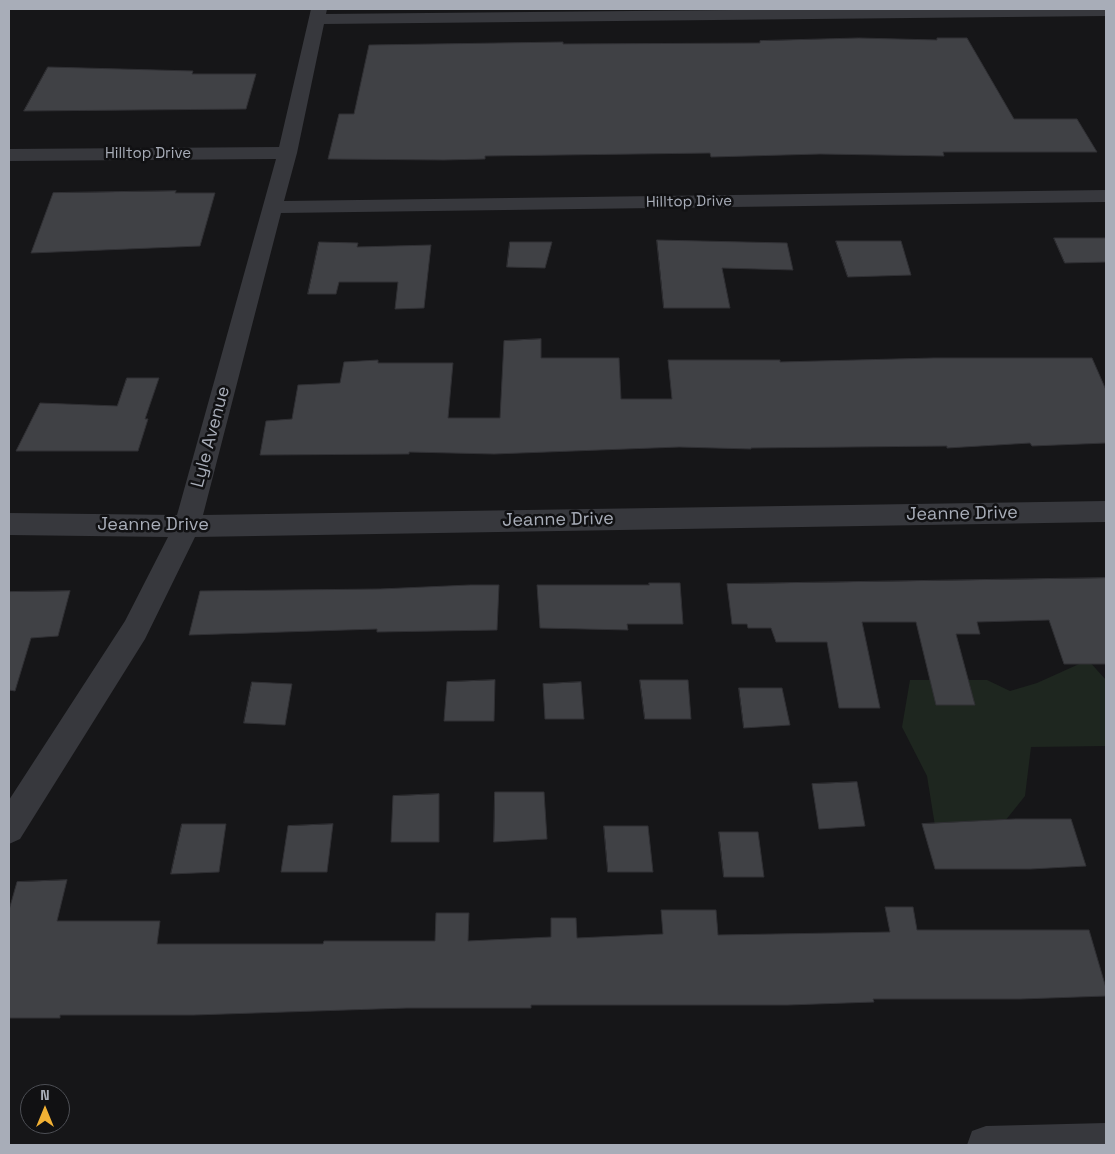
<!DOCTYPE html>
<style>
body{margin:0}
#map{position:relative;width:1115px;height:1154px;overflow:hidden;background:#161618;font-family:"Space Grotesk",sans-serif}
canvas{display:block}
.frame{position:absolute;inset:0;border:10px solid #a8adb8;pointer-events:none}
.north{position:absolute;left:20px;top:1084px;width:50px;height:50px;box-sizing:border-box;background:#111113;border:1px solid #4d4f55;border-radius:50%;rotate:0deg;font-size:14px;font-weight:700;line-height:20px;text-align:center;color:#a8adb8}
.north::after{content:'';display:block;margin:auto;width:18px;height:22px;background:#f2b134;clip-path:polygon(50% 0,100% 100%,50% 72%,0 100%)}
</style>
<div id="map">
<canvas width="1115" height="1154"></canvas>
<div class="frame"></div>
<div class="north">N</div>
</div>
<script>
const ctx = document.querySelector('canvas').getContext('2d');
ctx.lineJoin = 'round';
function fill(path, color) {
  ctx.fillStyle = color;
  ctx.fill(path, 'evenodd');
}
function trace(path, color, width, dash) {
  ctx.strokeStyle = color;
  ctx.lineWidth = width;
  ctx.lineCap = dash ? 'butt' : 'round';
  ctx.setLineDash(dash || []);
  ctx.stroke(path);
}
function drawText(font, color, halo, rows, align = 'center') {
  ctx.font = font + ' "Space Grotesk",sans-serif';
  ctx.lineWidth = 5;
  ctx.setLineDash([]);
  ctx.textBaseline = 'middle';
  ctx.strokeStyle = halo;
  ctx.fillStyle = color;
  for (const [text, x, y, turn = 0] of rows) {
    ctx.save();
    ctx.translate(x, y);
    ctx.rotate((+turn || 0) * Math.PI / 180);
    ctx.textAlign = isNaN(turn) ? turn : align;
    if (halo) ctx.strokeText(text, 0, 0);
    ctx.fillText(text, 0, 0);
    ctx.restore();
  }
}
fill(new Path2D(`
 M1088,660L1106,680V746L1031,747L1025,796L981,851L936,832L927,776L902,727L910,680H987L1010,691L1037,683Z`), '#1e261f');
const building = new Path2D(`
 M859,38L937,40V38H967L1014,119H1077L1097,152H943L944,156L820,154L711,157L710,153L485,156V159L444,160L328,159L339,114H354L369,45L563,42V44L760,43V41Z
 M48,67L193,71L192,74H256L246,109L24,111Z
 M176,191L175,193H215L200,246L31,253L53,193Z
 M1054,238H1106V262L1065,263Z
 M657,240L787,243L793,270L722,268L730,308H664Z
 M836,241H901L911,275L848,277Z
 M319,242L358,243L357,247L431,245L424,308L395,309L398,282H339L336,294H308Z
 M510,242H552L545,268L507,267Z
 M541,339V358H619L621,399H672L668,360H780V362L933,358H1092L1106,390V443L1032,446L1030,443L947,448V446L751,448V449L679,447L494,454L409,452V454L260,455L266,421L292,419L298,385L340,383L344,362L378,360V363H453L448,418H500L504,341Z
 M127,378H159L145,419H148L138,451H16L40,403L117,406Z
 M1106,578V664H1064L1049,620L977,622L980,634H956L975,705H936L916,622H862L880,708H839L827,642H776L771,628H748L747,624H732L727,584Z
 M649,583H680L683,624H627L628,630L540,628L537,585H649Z
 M470,585H499L497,630L377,632V629L189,635L200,591L380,589Z
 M70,591L58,636L31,638L15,691L9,690V592Z
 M495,680L494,721H444L447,682Z
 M640,680H688L691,719H645Z
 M252,682L292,684L285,725L244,723Z
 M581,682L584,719H545L543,684Z
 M739,688H782L790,725L744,728Z
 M857,782L865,826L819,829L812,784Z
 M495,792H544L547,839L494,842Z
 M439,794V842H391L393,796Z
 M1015,819H1071L1086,866L1031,869H935L922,824Z
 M182,824H226L219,872L171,874Z
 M333,824L327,872H281L288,826Z
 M604,826H648L653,872H608Z
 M719,832H758L764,877H724Z
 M67,880L57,921H160L157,944H323L324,941H435L436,913H469L468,941L551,937V918H576L577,938L663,934L661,910H716L718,935L890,932L885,907H913L917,930H1089L1106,988V996L1021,999H873L874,1002L788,1005H531V1008H407L194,1015H60V1018H9V910L17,882Z`);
fill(building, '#404145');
trace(building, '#303034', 1);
fill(new Path2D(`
 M311,9H327L326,14L835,9H1106V16L324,24L297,153L284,201L1106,190V202L281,213L203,515L1106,501V522L195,537L145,639L20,839L9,844V800L125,621L168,537L9,535V513L177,515L276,159L9,161V149L279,147Z
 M1106,1123V1145H967L972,1131L986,1126Z`), '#37383d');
drawText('15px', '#a8adb8', '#111113', [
 ["Hilltop Drive",148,154],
 ["Hilltop Drive",689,202,-1]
]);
drawText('18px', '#a8adb8', '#111113', [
 ["Lyle Avenue",211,437,-75],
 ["Jeanne Drive",962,514,-1],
 ["Jeanne Drive",558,520,-1],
 ["Jeanne Drive",153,525]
]);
</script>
